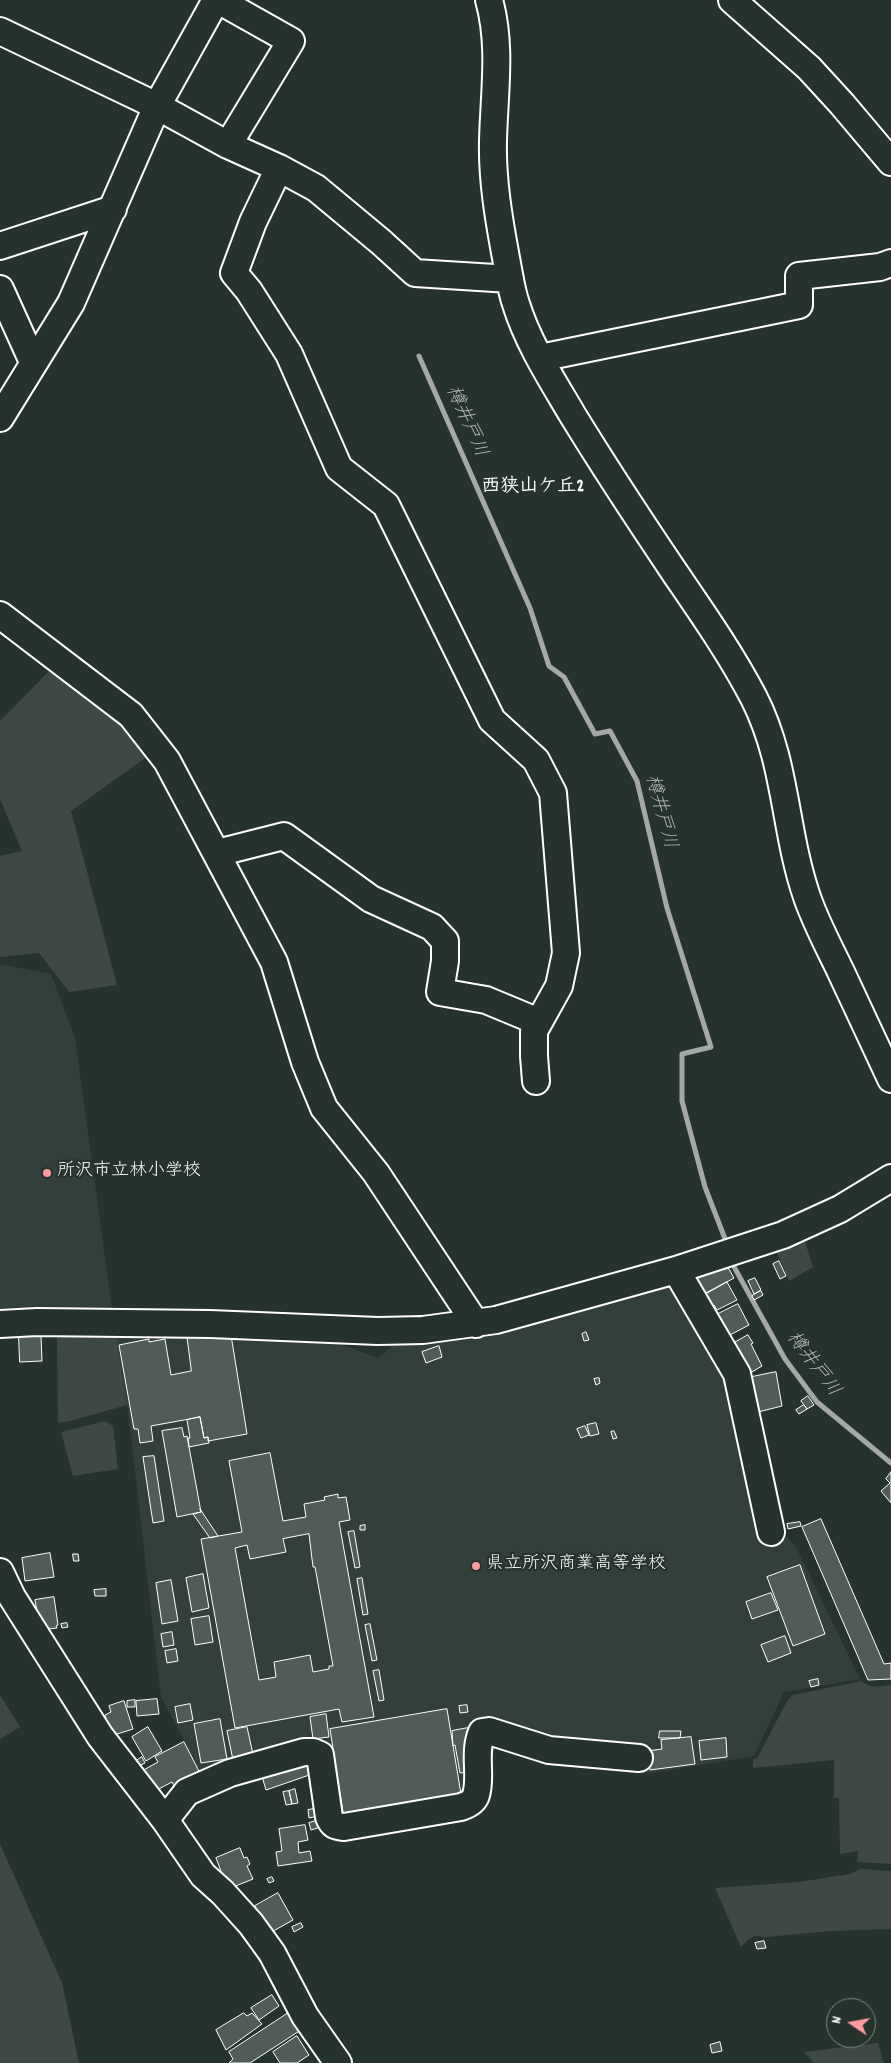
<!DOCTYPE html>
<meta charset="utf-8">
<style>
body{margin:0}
#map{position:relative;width:891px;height:2063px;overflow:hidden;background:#26332d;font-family:Dekko,sans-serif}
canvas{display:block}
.north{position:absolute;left:826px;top:1998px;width:50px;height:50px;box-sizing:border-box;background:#26332d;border:1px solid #7d8581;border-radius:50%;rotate:282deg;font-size:14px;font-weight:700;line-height:20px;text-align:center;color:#fff}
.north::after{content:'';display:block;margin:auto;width:18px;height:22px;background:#ff9aa2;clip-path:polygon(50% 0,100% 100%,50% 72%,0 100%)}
</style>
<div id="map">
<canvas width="891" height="2063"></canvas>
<div class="north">N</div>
</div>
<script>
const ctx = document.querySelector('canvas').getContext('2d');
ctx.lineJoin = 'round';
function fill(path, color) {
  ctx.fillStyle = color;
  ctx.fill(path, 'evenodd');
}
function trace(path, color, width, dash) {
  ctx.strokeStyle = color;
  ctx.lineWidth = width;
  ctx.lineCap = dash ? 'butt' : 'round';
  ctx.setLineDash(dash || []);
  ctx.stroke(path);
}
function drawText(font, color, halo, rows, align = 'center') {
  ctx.font = font + ' Dekko,"Klee One",sans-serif';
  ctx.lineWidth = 4.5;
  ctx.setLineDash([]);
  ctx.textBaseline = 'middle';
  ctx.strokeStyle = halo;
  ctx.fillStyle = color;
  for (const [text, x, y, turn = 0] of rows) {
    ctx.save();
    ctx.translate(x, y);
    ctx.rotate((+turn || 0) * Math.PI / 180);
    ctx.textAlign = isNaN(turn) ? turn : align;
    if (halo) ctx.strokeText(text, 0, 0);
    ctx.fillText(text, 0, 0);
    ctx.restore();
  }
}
fill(new Path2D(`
 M0,964L51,974L75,1038L112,1308L0,1311Z
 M668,1280L733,1383L767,1542L787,1537L795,1545L860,1679L784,1692L754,1756L647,1774L642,1751L552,1743L471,1719L470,1790L465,1797L338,1815L325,1739L202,1774L161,1697L130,1427L115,1329L339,1337L341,1344L378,1358L401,1338Z`), '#333f3a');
fill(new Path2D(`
 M56,664L155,751L71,811L117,985L69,992L39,953L0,957V856L22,851L0,799V721Z
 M803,1235L813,1267L789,1281L774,1246Z
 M115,1329L127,1405L70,1421L58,1423L57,1331Z
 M105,1421L113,1426L118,1469L73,1476L61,1432Z
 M862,1681C871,1690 880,1686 891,1685V1864L857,1862L858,1851L840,1854L839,1798H834V1760L753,1768V1760L758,1757L787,1701L793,1695Z
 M0,1695L20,1727L0,1739Z
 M0,1844L62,1983L79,2063H0Z
 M860,1869L891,1871V1929L830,1931L766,1937L755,1936L749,1939L741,1947L715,1888L799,1882L850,1874Z
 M878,2043L884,2063H814L804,2052Z`), '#3e4944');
trace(new Path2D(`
 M419,356L530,608L549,666L564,677L595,734L610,731L637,781L667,908L711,1047L682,1054V1101L705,1187L727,1244
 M733,1265L785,1359L817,1402L891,1463`), '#a4a9a7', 5);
const building = new Path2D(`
 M779,1261L786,1276L780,1279L773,1264Z
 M725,1262L734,1278L700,1297L695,1288L701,1285L696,1276Z
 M755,1278L761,1290L754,1294L748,1281Z
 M727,1282L737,1300L717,1310L714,1305L709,1307L703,1295Z
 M761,1291L763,1295L754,1300L752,1296Z
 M738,1304L749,1325L728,1336L714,1316Z
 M586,1332L589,1340L584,1341L582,1334Z
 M187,1334L231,1335L247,1434L208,1441V1437L204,1438L200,1417L151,1426L153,1441L140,1443L138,1429H134L119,1345L149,1339V1342L165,1339L171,1375L191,1371Z
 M748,1335L753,1343L751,1344L762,1366L745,1376L729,1346Z
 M19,1336H41L42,1361L20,1362Z
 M439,1346L442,1357L426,1363L422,1352Z
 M776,1372L782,1406L758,1412L747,1378Z
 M599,1378L600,1383L596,1385L594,1379Z
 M808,1396L814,1405L807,1409L801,1401Z
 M804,1405L807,1409L799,1414L796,1410Z
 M200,1417L204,1438L208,1437L209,1443L189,1447L188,1438H190L187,1420Z
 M596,1423L599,1434L590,1436L587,1425Z
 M585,1426L589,1435L581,1438L577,1429Z
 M182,1428L184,1437L187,1436L201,1512L177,1517L162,1431Z
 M614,1431L617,1438L613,1439L611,1432Z
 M270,1453L283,1521L306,1517L304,1504L325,1500L324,1497L338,1494V1498L346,1497L350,1520L339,1522L374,1717L342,1722L339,1709L235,1728L201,1539L242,1532L229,1461ZM309,1534L313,1567H315L333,1666H329V1669L313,1672L310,1655L274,1662L276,1677L259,1680L235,1548L247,1545L250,1559L286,1552L283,1539Z
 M154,1456L164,1521L153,1523L143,1457Z
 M891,1472V1503L881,1491L890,1483L886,1479Z
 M200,1509L218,1536L210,1538L193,1514L201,1512Z
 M821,1519L884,1664L891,1663V1679L868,1680L802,1527Z
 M800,1522L801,1526L788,1529L787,1524Z
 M365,1525V1530H360V1526Z
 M354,1531L360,1567L355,1568L348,1532Z
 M50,1553L54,1577L25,1581L22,1558Z
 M73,1554H78L79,1561H74Z
 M800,1565L825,1634L793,1646L767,1577Z
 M203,1574L209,1608L192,1612L186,1578Z
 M362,1578L368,1614L363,1615L357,1579Z
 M171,1580L178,1621L162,1624L156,1583Z
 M106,1589V1596H95L94,1590Z
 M771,1593L778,1610L752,1619L746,1602Z
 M54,1597L58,1625L56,1626L57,1628L40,1630L35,1600Z
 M209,1616L213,1642L195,1645L191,1619Z
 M67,1623L68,1627L62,1628L61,1624Z
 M370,1624L377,1660L372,1661L365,1625Z
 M172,1632L174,1645L163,1647L161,1634Z
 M785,1636L791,1653L768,1662L761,1645Z
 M176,1649L178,1661L167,1663L165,1651Z
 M379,1670L384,1700L379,1701L373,1671Z
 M818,1679L819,1685L811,1687L809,1681Z
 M157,1699L159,1714L137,1716L136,1701Z
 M135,1700V1707H127V1701Z
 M124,1701L133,1729L111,1736L105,1715L111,1712L109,1706Z
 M190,1704L193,1720L178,1723L175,1707Z
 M467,1705L468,1712L460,1713L459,1706Z
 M447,1709L461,1794L343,1813L330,1729Z
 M326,1714L329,1737L313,1739L310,1717Z
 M220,1719L227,1759L201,1763L194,1724Z
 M148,1727L162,1751L146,1761L132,1737Z
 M247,1727L253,1754L233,1760L227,1731Z
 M468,1728L470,1737L468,1772L460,1773L455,1745L453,1746L452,1731Z
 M660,1731H681L680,1738H659Z
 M691,1737L695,1764L650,1770L648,1751L662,1749L661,1740Z
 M726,1738L727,1757L701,1760L699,1741Z
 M184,1742L201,1775L176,1789L172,1782L151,1793L140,1772L158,1762L155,1757Z
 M142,1757L145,1763L139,1766L136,1761Z
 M315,1761L318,1772L266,1790L261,1773Z
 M295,1789L298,1803L292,1804L289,1791Z
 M289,1791L292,1804L286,1805L283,1792Z
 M320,1808L322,1815L309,1818L308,1810Z
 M322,1819L324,1826L311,1830L309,1823Z
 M305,1825L308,1840L298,1842L299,1853L310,1851L312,1861L278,1866L276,1852L282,1851L279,1829Z
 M240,1848L244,1858L247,1857L250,1864L247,1866L253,1879L228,1889L216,1858Z
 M272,1877L274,1881L269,1883L267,1879Z
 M278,1893L293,1920L268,1934L255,1906Z
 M301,1923L303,1927L294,1932L292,1927Z
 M764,1941L766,1948L757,1949L755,1943Z
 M272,1995L279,2006L259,2020L251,2008Z
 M293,2010L304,2028L250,2063H229L233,2059L229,2052Z
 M244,2013L247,2016L252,2013L262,2024L226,2050L216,2030Z
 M297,2036L309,2055L297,2063H280L273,2052Z
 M720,2042L722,2051L712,2053L710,2045Z`);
fill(building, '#515c57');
trace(building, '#fff', 1);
const minor = new Path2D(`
 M218,0L291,41L228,145
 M489,0C502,46 494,94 493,141C492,180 499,220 506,258C509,273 511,290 516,304C528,343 552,380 572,414C605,468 640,521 675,573C703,614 731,654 754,698C787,763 784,830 807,897C816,923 829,947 841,972C858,1008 874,1043 891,1079
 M732,0L809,68L842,104L891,162
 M0,31L157,106L228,145L279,168L316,188L381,242L415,273L510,279
 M279,168L253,222L234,273L249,291L289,354L339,468L386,505L492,720L536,760L553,793L566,953L559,986L534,1031V1056L536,1081
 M0,246L113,209
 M0,289L33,362
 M540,358L799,305V276L880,267L891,263
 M0,418L71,303L157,106L216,0
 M0,615L131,715L167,761L274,962L305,1062L324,1108L376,1173L476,1324
 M217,853L284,836L371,899L432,927L445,941V961L440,992L486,1000L539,1022
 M676,1270L737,1374L771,1532
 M0,1324L37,1322L210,1324L378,1331L423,1330L496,1320L676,1270L783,1235L840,1209L891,1178
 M0,1572L12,1597L100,1736L165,1820L203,1875L223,1893L251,1924L272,1953L305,2016L338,2063
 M165,1820L187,1792L230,1773L304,1752H313L320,1755L329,1817C332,1825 335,1826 344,1827L461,1807C467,1805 474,1802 476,1795C482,1777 473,1752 482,1732L489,1731L549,1750L639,1758`);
trace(minor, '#fff', 30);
trace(minor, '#26332d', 26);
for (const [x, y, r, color] of [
 [47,1173,5,"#ff9aa2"],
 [476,1566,5,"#ff9aa2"]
]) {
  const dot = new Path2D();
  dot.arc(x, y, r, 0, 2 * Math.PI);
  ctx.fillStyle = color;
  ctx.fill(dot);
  trace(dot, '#26332d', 2);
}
drawText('18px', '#fff', '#26332d', [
 ["所沢市立林小学校",57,1173],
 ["県立所沢商業高等学校",486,1566]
], 'left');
drawText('italic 19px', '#b3b8b6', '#26332d', [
 ["樽井戸川",465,422,66],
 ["樽井戸川",659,812,75],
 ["樽井戸川",812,1365,53]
]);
drawText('bold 19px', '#fff', '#26332d', [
 ["西狭山ケ丘2",533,488]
]);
</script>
